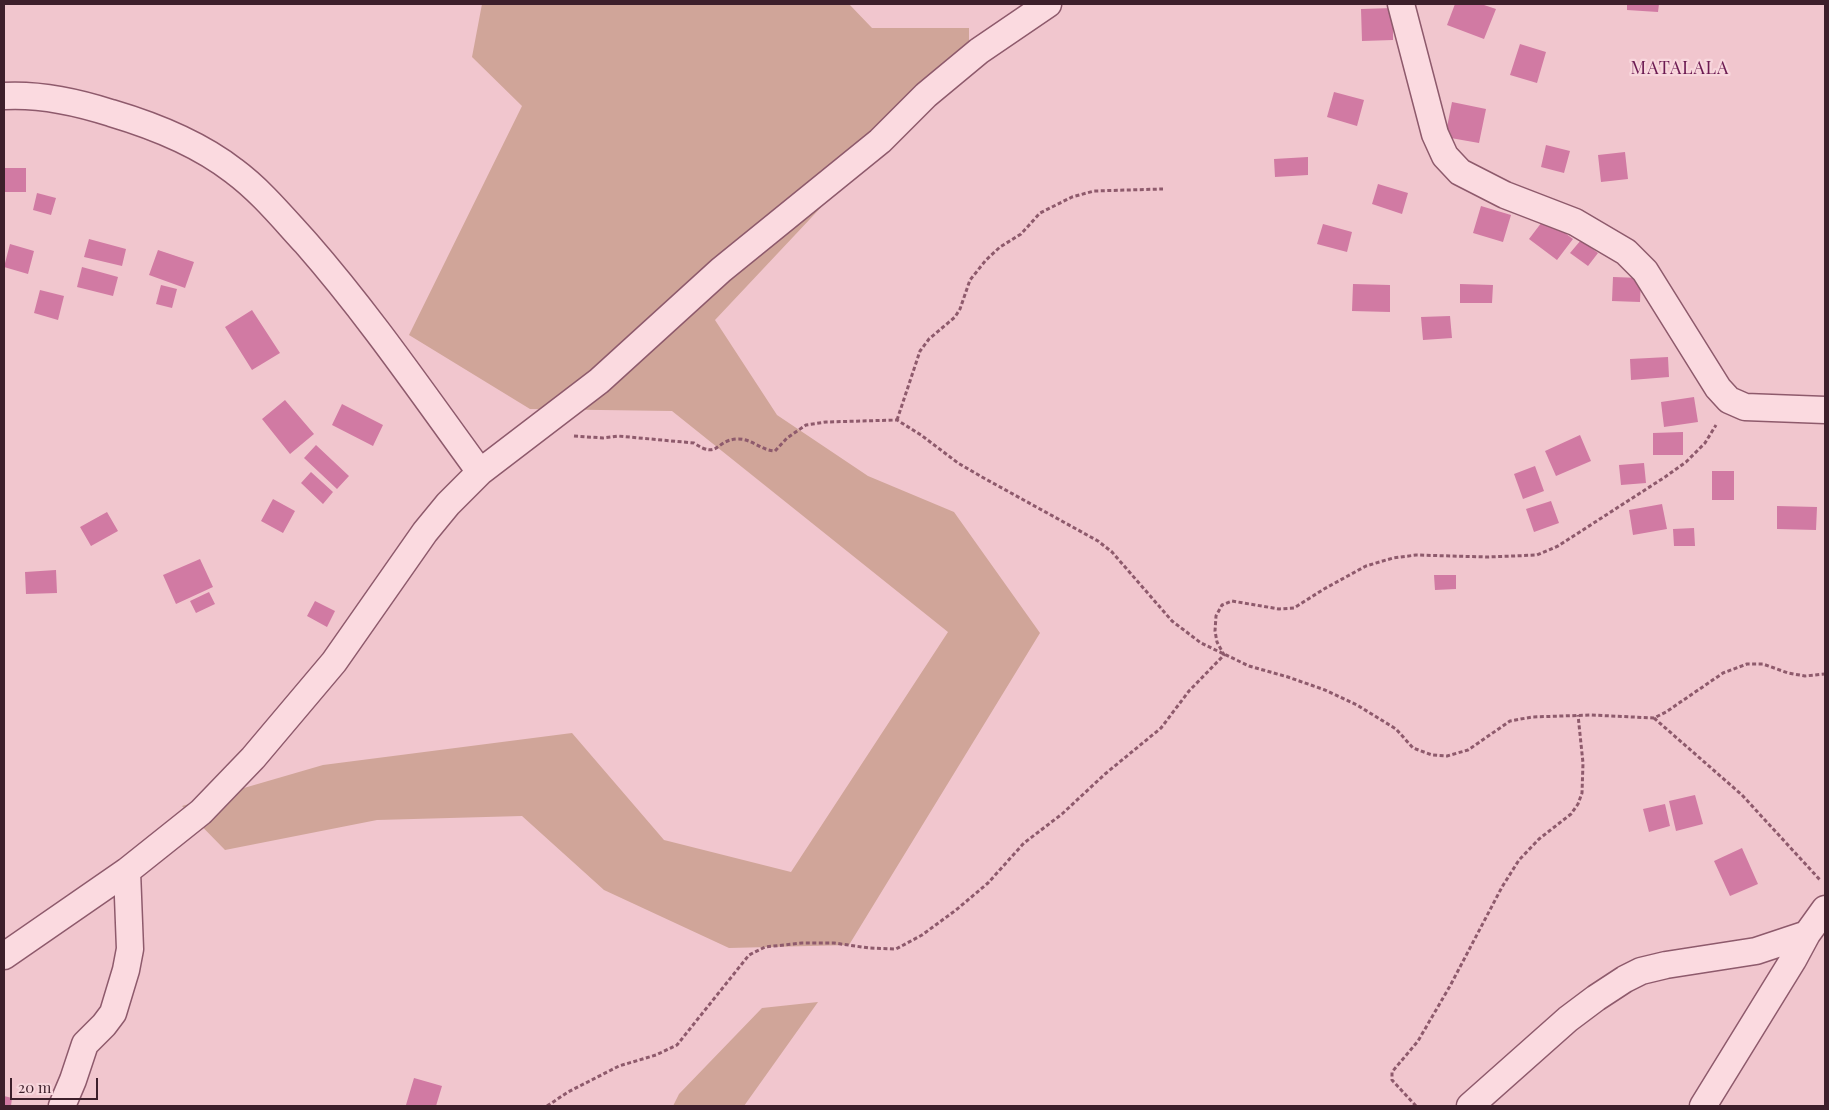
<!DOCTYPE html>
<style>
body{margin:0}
#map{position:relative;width:1829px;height:1110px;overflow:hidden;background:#f1c6ce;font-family:"Playfair Display",serif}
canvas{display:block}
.frame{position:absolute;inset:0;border:5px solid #3d1f2b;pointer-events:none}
.scale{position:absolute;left:10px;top:1078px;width:88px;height:22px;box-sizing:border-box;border:2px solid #3d1f2b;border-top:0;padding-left:6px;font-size:15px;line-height:18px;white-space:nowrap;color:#3d1f2b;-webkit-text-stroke:4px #f8d6dc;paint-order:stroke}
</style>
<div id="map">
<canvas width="1829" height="1110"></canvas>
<div class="frame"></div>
<div class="scale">20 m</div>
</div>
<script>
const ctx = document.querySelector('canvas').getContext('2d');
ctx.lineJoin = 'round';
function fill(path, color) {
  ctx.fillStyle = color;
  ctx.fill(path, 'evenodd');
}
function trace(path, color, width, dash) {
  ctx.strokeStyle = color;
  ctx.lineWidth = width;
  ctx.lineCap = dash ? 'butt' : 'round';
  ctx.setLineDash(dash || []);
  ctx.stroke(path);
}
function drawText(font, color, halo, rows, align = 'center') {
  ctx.font = font + ' "Playfair Display",serif';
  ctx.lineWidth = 4.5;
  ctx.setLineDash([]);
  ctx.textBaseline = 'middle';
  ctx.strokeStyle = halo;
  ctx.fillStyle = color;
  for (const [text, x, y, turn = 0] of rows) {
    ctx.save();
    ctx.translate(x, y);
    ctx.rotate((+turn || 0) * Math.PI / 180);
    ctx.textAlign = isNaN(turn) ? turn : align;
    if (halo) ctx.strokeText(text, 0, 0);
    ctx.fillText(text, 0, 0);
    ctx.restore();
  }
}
fill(new Path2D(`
 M482,4H849L872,28H969V50L715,320L777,415L868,476L954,512L1040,633L849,945L729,948L604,890L522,816L377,820L225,850L182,806L323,765L572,733L664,840L791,872L948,632L672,411L530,409L409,335L522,106L472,57Z
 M818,1002L744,1106H673L679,1094L762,1008Z`), '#d0a599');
fill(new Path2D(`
 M1455,4H1481L1496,9L1484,39L1447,25Z
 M1627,4H1659L1658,12L1627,10Z
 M1393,8V40L1362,41L1361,9Z
 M1520,44L1546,52L1537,83L1510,75Z
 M1334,92L1364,100L1357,126L1327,117Z
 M1452,102L1486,109L1479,143L1445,137Z
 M1546,145L1570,151L1564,173L1541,167Z
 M1625,152L1628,179L1601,182L1598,155Z
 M1308,157V175L1275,177L1274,159Z
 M4,168H26V192H4Z
 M1378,184L1408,193L1402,214L1372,204Z
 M37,193L56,198L51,215L33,210Z
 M1481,206L1511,215L1503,242L1473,233Z
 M1545,218L1573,239L1557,260L1529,239Z
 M1323,224L1352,232L1347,252L1317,244Z
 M89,239L126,249L122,266L84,257Z
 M1581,240L1598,253L1588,266L1570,253Z
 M10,244L34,251L28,274L4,267Z
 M158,250L194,262L185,288L149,275Z
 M82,267L118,277L113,296L77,287Z
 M1613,277L1641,278L1640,302L1612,301Z
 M1353,284L1390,285V312L1352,311Z
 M1460,284L1493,285L1492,303H1460Z
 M161,285L177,289L172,308L156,304Z
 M40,290L64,296L58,320L34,313Z
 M252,310L280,353L252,370L225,327Z
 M1450,316L1452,338L1423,340L1421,317Z
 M1668,357L1669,377L1631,380L1630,359Z
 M1694,397L1698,422L1664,427L1661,402Z
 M285,400L314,434L290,454L262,419Z
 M342,404L383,425L373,446L332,425Z
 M1683,432V455H1653V433Z
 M1580,435L1591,461L1556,476L1545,451Z
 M316,445L349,476L337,489L304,458Z
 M1644,463L1646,483L1621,485L1619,465Z
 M1535,466L1544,491L1523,499L1514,474Z
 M1712,471H1734V500H1712Z
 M311,472L333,492L323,504L301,483Z
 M273,499L295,511L283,533L261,521Z
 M1551,501L1559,523L1534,532L1526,509Z
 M1662,504L1667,529L1633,535L1629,510Z
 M1777,506L1817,507L1816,530L1777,529Z
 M107,512L118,531L91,546L80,527Z
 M1694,528L1695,546H1674L1673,529Z
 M200,559L213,587L176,604L163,575Z
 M56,570L57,593L26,594L25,572Z
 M1434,575H1456V589L1435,590Z
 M209,592L215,604L196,613L190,601Z
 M315,601L335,611L327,627L307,616Z
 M1695,795L1703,824L1676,831L1669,801Z
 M1665,804L1670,826L1649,832L1643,809Z
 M1742,848L1758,884L1730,896L1714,861Z
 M414,1078L442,1086L436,1106L406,1105Z
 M4,1096L12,1098L11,1106H4Z`), '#d17aa3');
const minor = new Path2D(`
 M1401,4L1435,134L1445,156L1460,172L1505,195L1575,222L1626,252L1645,271L1718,388L1729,400L1745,407L1825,410
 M4,96C40,94 77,102 111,113C155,126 198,143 234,171C261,191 283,218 306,243C369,315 423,394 480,472
 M4,956L127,871L201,812L253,758L334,662L425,532L448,504L480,472L599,381L721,270L880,141L926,95L979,51L1048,4
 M62,1106L73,1080L85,1044L104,1025L113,1013L126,970L130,949L127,871
 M1470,1106L1568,1019L1596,998L1625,979L1641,971L1666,965L1756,951L1807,934
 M1703,1106L1793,960L1807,934L1825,909`);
trace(minor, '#8e5a6c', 29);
trace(new Path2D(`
 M897,420L920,351L929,339L955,317L960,309L970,280L986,260L1000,247L1021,234L1040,213L1072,197L1094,191L1163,189
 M574,436L603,438L618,436L694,443C719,460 715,440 737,439C751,438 762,451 775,451L787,438L806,425L826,422L897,420L921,435L958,463L982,477L1098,541L1112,552L1172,621L1201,643L1249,666L1288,677L1325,690L1357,705L1396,729L1413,748L1432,755L1447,756L1468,750L1510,721L1532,717L1591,715L1654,718L1666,712L1723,673L1747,664H1763L1788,673L1805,676L1825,674
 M1654,718L1742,795L1821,881
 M547,1106L568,1092L619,1066L656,1055L677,1045L749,955L765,947L802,943H834L869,948L896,949L922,935L956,910L988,883L1024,843L1062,814L1105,774L1161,728L1189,691L1224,655L1217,642L1215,631L1216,616L1222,605L1232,601L1279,609L1294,608L1324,589L1366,566L1393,558L1416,555L1488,557L1537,555L1558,546L1665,477L1686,462L1705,443L1716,425
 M1416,1106L1392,1080V1072L1418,1041L1450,986L1502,887L1519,860L1539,839L1571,814L1578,804L1582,793L1583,763L1578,715`), '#8e5a6c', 3, [4, 2.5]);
trace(minor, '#fbdae0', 26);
ctx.letterSpacing = '1px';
drawText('18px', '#6c1b52', '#f8d6dc', [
 ["MATALALA",1680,68]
]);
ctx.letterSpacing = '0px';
</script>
